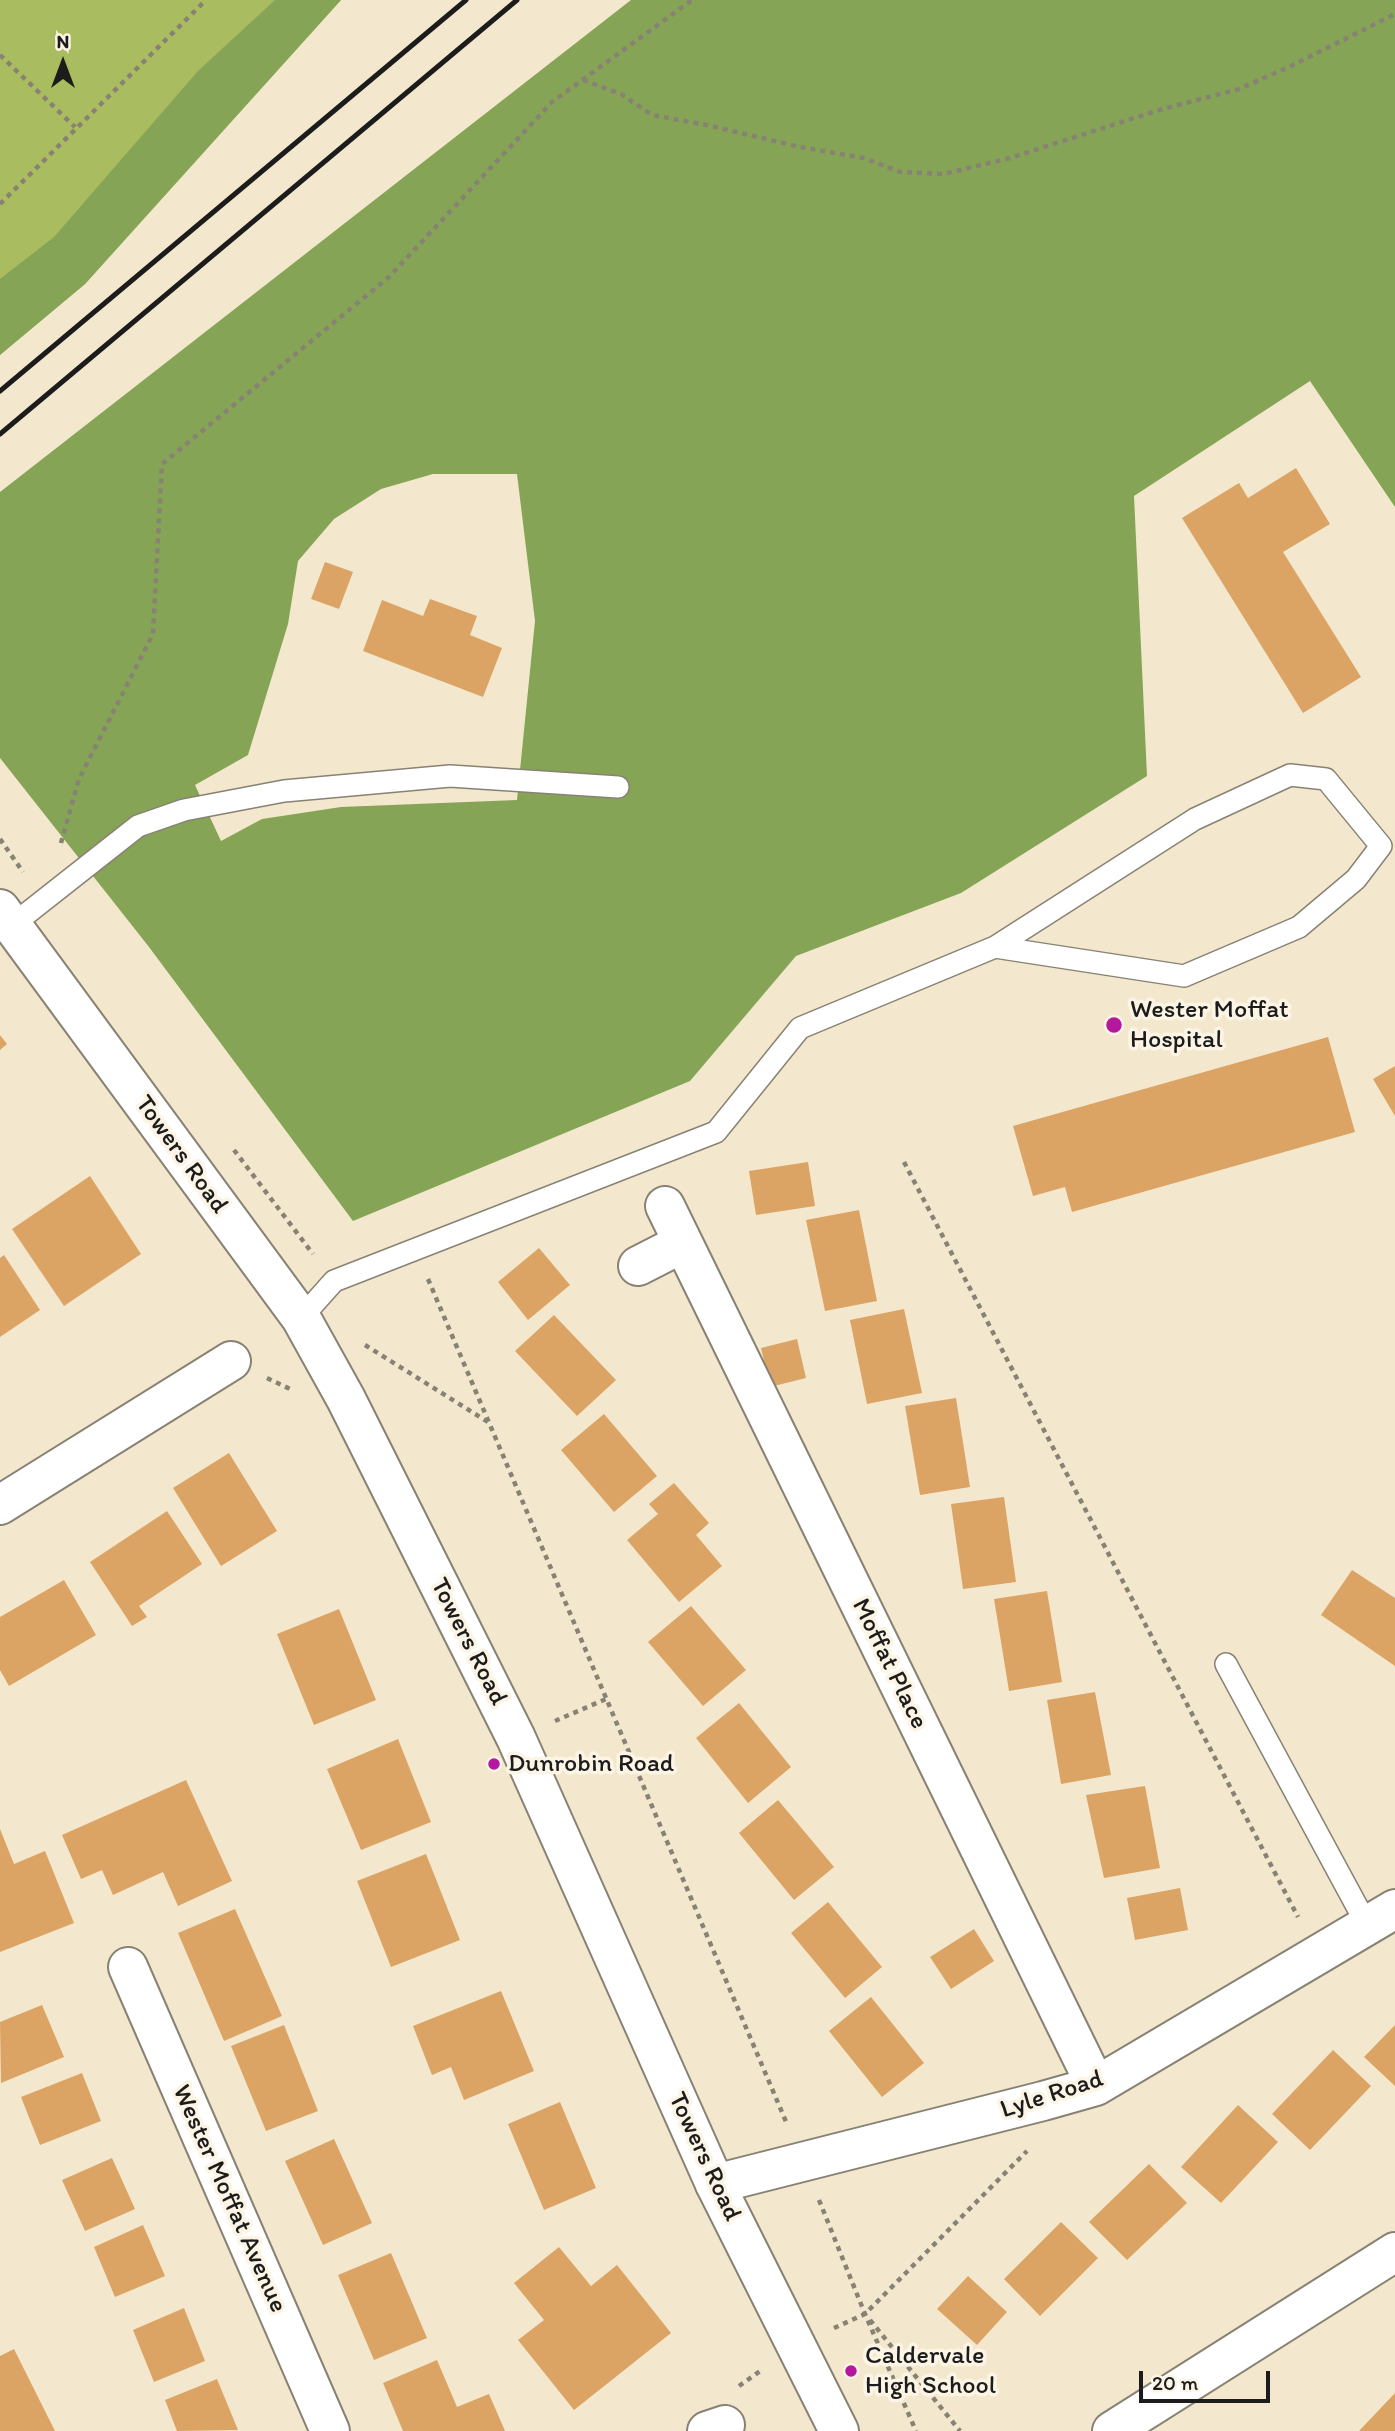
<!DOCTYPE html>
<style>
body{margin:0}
#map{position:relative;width:1395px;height:2431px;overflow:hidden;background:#f3e8cd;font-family:Itim,sans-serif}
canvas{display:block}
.north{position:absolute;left:28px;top:28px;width:70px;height:70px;-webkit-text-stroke:5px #fcf5e5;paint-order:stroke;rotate:0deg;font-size:19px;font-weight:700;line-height:28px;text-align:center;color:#1c1c1c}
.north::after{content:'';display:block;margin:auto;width:24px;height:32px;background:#1c1c1c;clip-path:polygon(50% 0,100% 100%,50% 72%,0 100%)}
.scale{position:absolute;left:1139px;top:2371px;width:131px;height:32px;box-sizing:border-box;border:4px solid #1c1c1c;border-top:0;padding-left:9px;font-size:21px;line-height:24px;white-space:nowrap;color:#1c1c1c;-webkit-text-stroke:5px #fcf5e5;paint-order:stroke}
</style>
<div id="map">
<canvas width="1395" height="2431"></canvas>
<div class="north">N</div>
<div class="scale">20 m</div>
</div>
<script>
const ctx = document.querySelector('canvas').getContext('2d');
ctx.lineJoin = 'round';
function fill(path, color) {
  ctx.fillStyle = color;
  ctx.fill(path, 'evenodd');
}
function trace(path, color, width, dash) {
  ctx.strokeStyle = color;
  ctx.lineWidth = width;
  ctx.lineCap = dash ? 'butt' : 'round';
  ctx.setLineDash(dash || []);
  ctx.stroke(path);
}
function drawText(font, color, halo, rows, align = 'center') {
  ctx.font = font + ' Itim,sans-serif';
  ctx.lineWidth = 7;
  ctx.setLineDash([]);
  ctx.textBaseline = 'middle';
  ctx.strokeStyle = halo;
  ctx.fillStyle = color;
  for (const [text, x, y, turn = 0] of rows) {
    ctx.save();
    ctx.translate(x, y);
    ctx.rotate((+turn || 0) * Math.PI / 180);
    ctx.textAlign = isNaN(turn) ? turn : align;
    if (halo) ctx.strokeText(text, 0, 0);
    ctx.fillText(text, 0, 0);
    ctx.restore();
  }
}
fill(new Path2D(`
 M0,0H341L85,284L0,355Z`), '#a9bc5f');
fill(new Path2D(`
 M275,0H341L85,284L0,355V279L54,237L198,71Z
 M631,0H1395V507L1310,381L1134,496L1147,776L961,893L796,956L690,1081L353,1221L149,947L0,758V492ZM433,474H517L535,621L517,800L341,807L262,819L221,841L195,785L248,755L288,624L298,561L334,519L381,489Z`), '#86a456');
fill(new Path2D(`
 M1296,468L1330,524L1283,552L1361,677L1303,713L1182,518L1239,483L1248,498Z
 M325,562L353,572L339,609L311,599Z
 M430,599L477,616L470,635L502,648L483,697L363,651L382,600L423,616Z
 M0,1035L7,1044L0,1050Z
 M1328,1037L1355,1132L1072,1212L1065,1187L1033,1196L1013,1126Z
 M1395,1066V1116L1373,1079Z
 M808,1162L815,1206L756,1215L749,1171Z
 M90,1176L141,1254L64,1306L12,1229Z
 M859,1210L877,1301L825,1311L806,1220Z
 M539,1248L570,1285L528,1320L498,1282Z
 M4,1255L40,1310L0,1337V1258Z
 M904,1309L922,1393L867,1404L850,1320Z
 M554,1315L616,1380L577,1416L515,1351Z
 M797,1339L806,1378L770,1387L761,1348Z
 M956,1398L970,1487L920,1495L905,1406Z
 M604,1414L657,1476L614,1512L561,1450Z
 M229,1453L277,1531L221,1566L173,1488Z
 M674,1483L709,1523L696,1535L722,1566L679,1602L627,1540L658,1514L649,1504Z
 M1004,1497L1016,1582L963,1589L951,1504Z
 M167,1511L202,1564L139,1606L147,1617L132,1626L90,1562Z
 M1352,1570L1395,1598V1666L1321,1615Z
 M64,1580L96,1635L9,1686L0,1670V1617Z
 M1047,1591L1062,1682L1009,1691L994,1599Z
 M691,1606L746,1670L703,1706L648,1642Z
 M339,1609L376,1700L314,1725L277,1634Z
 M1095,1692L1111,1775L1061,1784L1047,1700Z
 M739,1703L791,1767L748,1803L696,1738Z
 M398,1739L431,1822L361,1850L327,1769Z
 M186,1780L232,1881L178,1906L163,1872L113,1895L102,1870L81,1879L62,1835Z
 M1145,1786L1160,1868L1104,1878L1086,1795Z
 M778,1800L834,1867L794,1900L739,1833Z
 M0,1829L14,1864L45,1851L74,1923L0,1952Z
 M426,1854L460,1940L391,1967L357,1881Z
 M1180,1888L1188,1930L1135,1940L1127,1898Z
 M828,1902L882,1967L845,1998L791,1933Z
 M235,1909L282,2016L224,2041L178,1933Z
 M974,1929L994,1961L951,1989L930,1957Z
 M501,1991L534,2071L464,2100L451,2067L432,2075L413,2026Z
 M871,1997L924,2063L882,2097L829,2031Z
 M42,2005L64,2057L1,2083L0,2022Z
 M284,2025L318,2111L266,2131L231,2046Z
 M1395,2025V2086L1364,2057Z
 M1333,2050L1371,2086L1310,2150L1272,2114Z
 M82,2073L101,2121L40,2145L21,2097Z
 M560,2102L596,2188L544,2210L508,2124Z
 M1238,2105L1278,2142L1221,2203L1181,2167Z
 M334,2139L372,2223L323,2245L285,2161Z
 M112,2158L135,2209L85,2231L62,2180Z
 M1149,2164L1187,2203L1127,2260L1089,2222Z
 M1061,2222L1098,2258L1040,2316L1004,2279Z
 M143,2225L165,2276L115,2297L94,2247Z
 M559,2247L591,2286L617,2265L671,2333L574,2410L518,2340L544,2320L514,2283Z
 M391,2253L427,2338L374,2360L338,2275Z
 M968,2276L1007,2312L977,2345L937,2309Z
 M184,2308L205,2361L154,2382L133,2330Z
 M14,2349L55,2431H0V2356Z
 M437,2360L457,2407L489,2394L505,2431H403L383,2383Z
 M217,2379L238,2430L177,2431L165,2400Z
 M1395,2393V2431H1359Z`), '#dba465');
const lane = new Path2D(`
 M11,926L138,826L184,810L284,791L450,776L618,787
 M301,1318L334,1281L716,1132L800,1028L995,947L1195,819L1290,775L1326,779L1381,846L1356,879L1299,927L1184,976L995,947
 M1226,1664L1367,1925`);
const street = new Path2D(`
 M665,1206L1096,2086
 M638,1266L683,1243
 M0,1505L231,1361
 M128,1967L330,2431
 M715,2184L1043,2101L1096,2086L1395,1909
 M707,2431L725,2425
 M1112,2431L1395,2252`);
const secondary = new Path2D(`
 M0,909L301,1318L346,1399L516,1738L715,2184L839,2431`);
trace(lane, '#888274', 24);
trace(street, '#888274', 42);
trace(secondary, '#888274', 42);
trace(new Path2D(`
 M0,55L75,127
 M583,80L621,94L652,115L707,125L800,147L864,158L900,172L944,174L1010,158L1159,110L1239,89L1291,66L1395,14
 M0,204L206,0
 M0,839L23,872
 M61,843L79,779L153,634L162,464L389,277L552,102L692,0
 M234,1150L313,1254
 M904,1162L1298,1917
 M428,1279L787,2124
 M365,1345L488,1422
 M267,1378L290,1389
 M555,1721L606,1699
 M819,2200L865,2314L916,2431
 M870,2320L960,2431
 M834,2328L865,2314L1027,2151
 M739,2386L763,2369`), '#888274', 4.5, [5, 5]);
trace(lane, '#fff', 21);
trace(street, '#fff', 38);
trace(secondary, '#fff', 38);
trace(new Path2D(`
 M0,391L466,0
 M0,434L517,0`), '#1c1c1c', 5);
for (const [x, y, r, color] of [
 [1114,1025,9,"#b5179e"],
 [494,1764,7,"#b5179e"],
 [851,2371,7,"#b5179e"]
]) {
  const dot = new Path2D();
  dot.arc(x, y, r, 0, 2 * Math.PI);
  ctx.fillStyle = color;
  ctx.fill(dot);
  trace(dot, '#fcf5e5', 2.5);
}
drawText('26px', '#1c1c1c', '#fcf5e5', [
 ["Wester Moffat",1130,1010],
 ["Hospital",1130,1040],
 ["Dunrobin Road",508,1764],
 ["Caldervale",865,2356],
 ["High School",865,2386]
], 'left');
drawText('26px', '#1c1c1c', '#fcf5e5', [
 ["Towers Road",181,1155,54],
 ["Towers Road",468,1642,63],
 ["Moffat Place",889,1664,64],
 ["Lyle Road",1052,2095,-18],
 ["Towers Road",704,2157,65],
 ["Wester Moffat Avenue",229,2199,66]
]);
</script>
